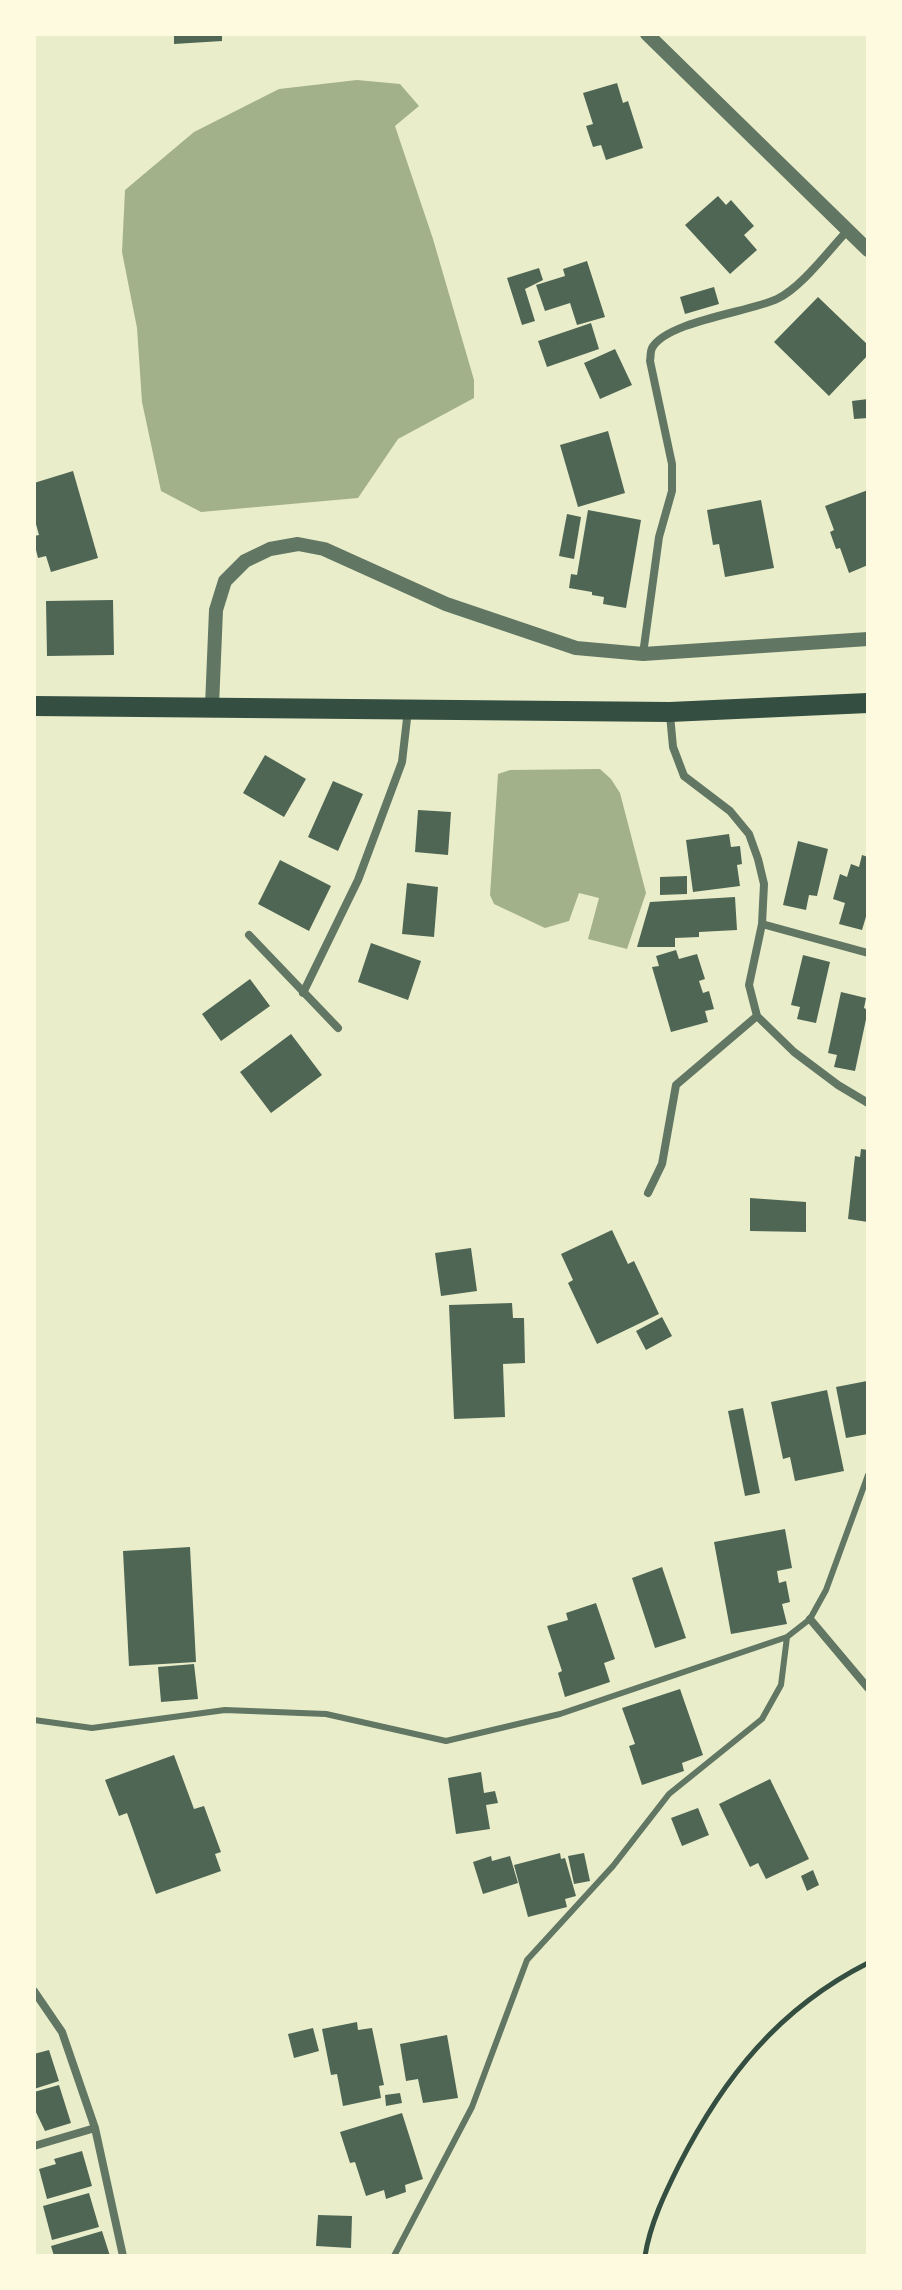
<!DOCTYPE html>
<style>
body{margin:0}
#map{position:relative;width:902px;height:2290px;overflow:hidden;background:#e9edc9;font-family:"Asap Condensed",sans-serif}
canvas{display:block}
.frame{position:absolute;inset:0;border:36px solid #fefae0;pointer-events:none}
</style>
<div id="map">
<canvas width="902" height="2290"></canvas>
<div class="frame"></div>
</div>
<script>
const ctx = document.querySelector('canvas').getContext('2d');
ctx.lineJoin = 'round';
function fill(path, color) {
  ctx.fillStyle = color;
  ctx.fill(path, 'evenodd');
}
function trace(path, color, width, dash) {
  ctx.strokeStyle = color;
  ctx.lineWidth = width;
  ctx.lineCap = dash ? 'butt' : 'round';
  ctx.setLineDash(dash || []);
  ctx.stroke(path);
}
fill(new Path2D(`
 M357,80L400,84L419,106L395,126L433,239L474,380V398L398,439L358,498L201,512L161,491L142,402L137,328L122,252L125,190L194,132L279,89Z
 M600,769L611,779L620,793L646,893L627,949L588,939L599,898L579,893L569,921L545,928L494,904L490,895L498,774L510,770Z`), '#a3b18a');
fill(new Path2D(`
 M174,34H222V41L174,44Z
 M617,83L623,103L628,101L643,148L606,160L601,145L593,147L586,126L593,124L583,93Z
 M718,196L726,205L731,200L754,226L744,235L757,250L730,274L685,225Z
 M587,261L605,317L577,325L570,303L545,311L536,285L565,276L563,269Z
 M539,268L543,280L525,289L535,321L522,325L507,278Z
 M714,287L719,304L685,314L680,297Z
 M818,297L868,345V355L829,396L774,342Z
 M591,323L599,349L547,367L538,341Z
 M615,349L632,385L600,399L584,363Z
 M868,399V418L854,419L852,401Z
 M608,431L625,493L578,507L560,445Z
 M73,471L98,558L51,572L46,556L38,558L34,542V536L39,535L34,517V483Z
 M868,490V565L849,573L840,548L836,549L830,532L834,530L825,506Z
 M761,500L774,568L725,577L719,544L713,545L707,510Z
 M588,510L641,520L626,608L603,604L604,597L592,595V592L569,588L571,574L577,575Z
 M567,514L581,517L574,559L559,556Z
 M113,600L114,655L47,656L46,601Z
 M265,755L306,779L284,817L243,793Z
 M333,781L363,794L338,851L308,837Z
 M418,810L451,812L448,855L415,852Z
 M729,834L731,847L740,846L742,864L737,865L740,886L693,892L686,840Z
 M798,841L828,849L817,896L809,895L806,910L783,905Z
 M862,855L868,857V910L862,930L839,924L845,903L833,899L840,874L847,877L851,864L859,867Z
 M280,860L331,886L309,931L258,904Z
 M687,876V894L660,895V877Z
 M407,883L438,887L434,937L402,934Z
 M735,897L737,930L699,932V937L675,938V947H637L650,902Z
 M371,943L421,961L408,1000L358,982Z
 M676,950L679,959L697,954L705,979L699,981L703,993L709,991L714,1009L705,1011L708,1022L671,1032L652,967L659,966L656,956Z
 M803,955L830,962L816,1023L797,1019L800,1007L791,1005Z
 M250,979L270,1006L221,1041L202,1014Z
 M841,992L866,998L864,1008L868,1010L855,1071L834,1067L837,1055L828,1053Z
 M291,1034L322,1075L271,1113L240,1072Z
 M861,1149L868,1150V1222L848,1219L855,1156L860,1157Z
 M750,1198L806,1202V1232L750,1231Z
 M612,1230L628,1264L634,1261L659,1314L597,1344L568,1283L573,1280L561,1254Z
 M471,1248L477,1291L441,1296L435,1253Z
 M512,1303L513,1318H524L525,1363L503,1364L505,1417L454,1419L449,1305Z
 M662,1317L672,1336L646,1350L636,1331Z
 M867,1381L868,1434L846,1438L836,1387Z
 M827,1390L844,1471L795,1481L790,1457L783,1459L771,1402Z
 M743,1408L760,1493L745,1496L728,1411Z
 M785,1529L792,1568L777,1571L779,1583L786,1581L790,1602L782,1604L787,1624L731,1634L714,1542Z
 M190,1547L196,1662L129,1666L123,1551Z
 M662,1567L686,1638L655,1648L632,1578Z
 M596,1603L615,1659L604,1663L610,1682L565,1697L558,1673L562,1671L547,1626L568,1620L566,1613Z
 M194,1664L198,1699L161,1702L158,1667Z
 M680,1689L703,1755L682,1763L684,1771L642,1785L629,1746L635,1744L622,1708Z
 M174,1755L194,1809L204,1806L221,1852L215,1854L221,1871L156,1894L127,1813L119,1816L105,1780Z
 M481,1772L484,1793L495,1791L498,1803L486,1805L490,1829L456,1834L448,1778Z
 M770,1779L809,1859L766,1879L758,1863L750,1867L719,1804Z
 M698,1808L709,1835L682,1846L671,1818Z
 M560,1853L561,1859L565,1858L576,1896L565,1899L567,1907L528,1917L514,1865Z
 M584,1853L590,1881L574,1884L568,1856Z
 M491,1856L492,1861L510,1856L518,1883L483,1894L473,1862Z
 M813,1870L819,1885L807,1891L801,1876Z
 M357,2022L358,2030L372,2028L384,2085L379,2086L381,2098L343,2106L337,2074L331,2075L322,2029Z
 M313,2028L319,2051L294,2058L288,2034Z
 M447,2035L458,2098L423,2103L418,2079L406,2081L400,2044Z
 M49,2050L59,2081L34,2089V2054Z
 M59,2085L71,2123L45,2131L34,2108V2092Z
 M400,2093L402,2103L386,2106L385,2095Z
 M402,2113L423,2179L405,2185L406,2192L386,2199L384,2190L366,2196L355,2162L350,2163L340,2132Z
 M82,2151L92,2186L47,2199L39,2169L56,2164L54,2159Z
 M89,2193L99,2227L52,2240L43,2206Z
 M318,2215L352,2216L351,2248L316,2246Z
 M102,2231L110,2256H54L51,2246Z`), '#4f6655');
trace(new Path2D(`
 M645,2256C650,2224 665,2193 679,2165C724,2077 779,2008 868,1963`), '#344e41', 5);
trace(new Path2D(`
 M34,1720L92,1728L225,1710L326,1714L446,1741L560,1714L787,1637L810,1619L826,1590L868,1475
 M394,2256L472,2107L527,1960L613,1866L669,1794L762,1719L781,1685L787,1637`), '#617663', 6);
trace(new Path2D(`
 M643,654L659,537L672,491V464L650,361C651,356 650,352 652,348C667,321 750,312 777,299C802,287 829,250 848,230
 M670,715L673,747L684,776L730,811L749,834L758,859L764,884L762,924L749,985L757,1016L794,1052L838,1085L868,1103
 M762,924L868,953
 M249,935L338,1028
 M303,993L358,880L402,762L408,710
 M648,1193L662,1164L676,1085L757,1016
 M810,1619L868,1688
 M34,1991L62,2032L95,2128L123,2256
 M34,2146L95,2128`), '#617663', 8);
trace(new Path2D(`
 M647,34L868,250
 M212,706L216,610L225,581L245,561L270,549L298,544L324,549L446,604L576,648L643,654L868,639`), '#617663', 14);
trace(new Path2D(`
 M34,706L670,712L868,703`), '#344e41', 20);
</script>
